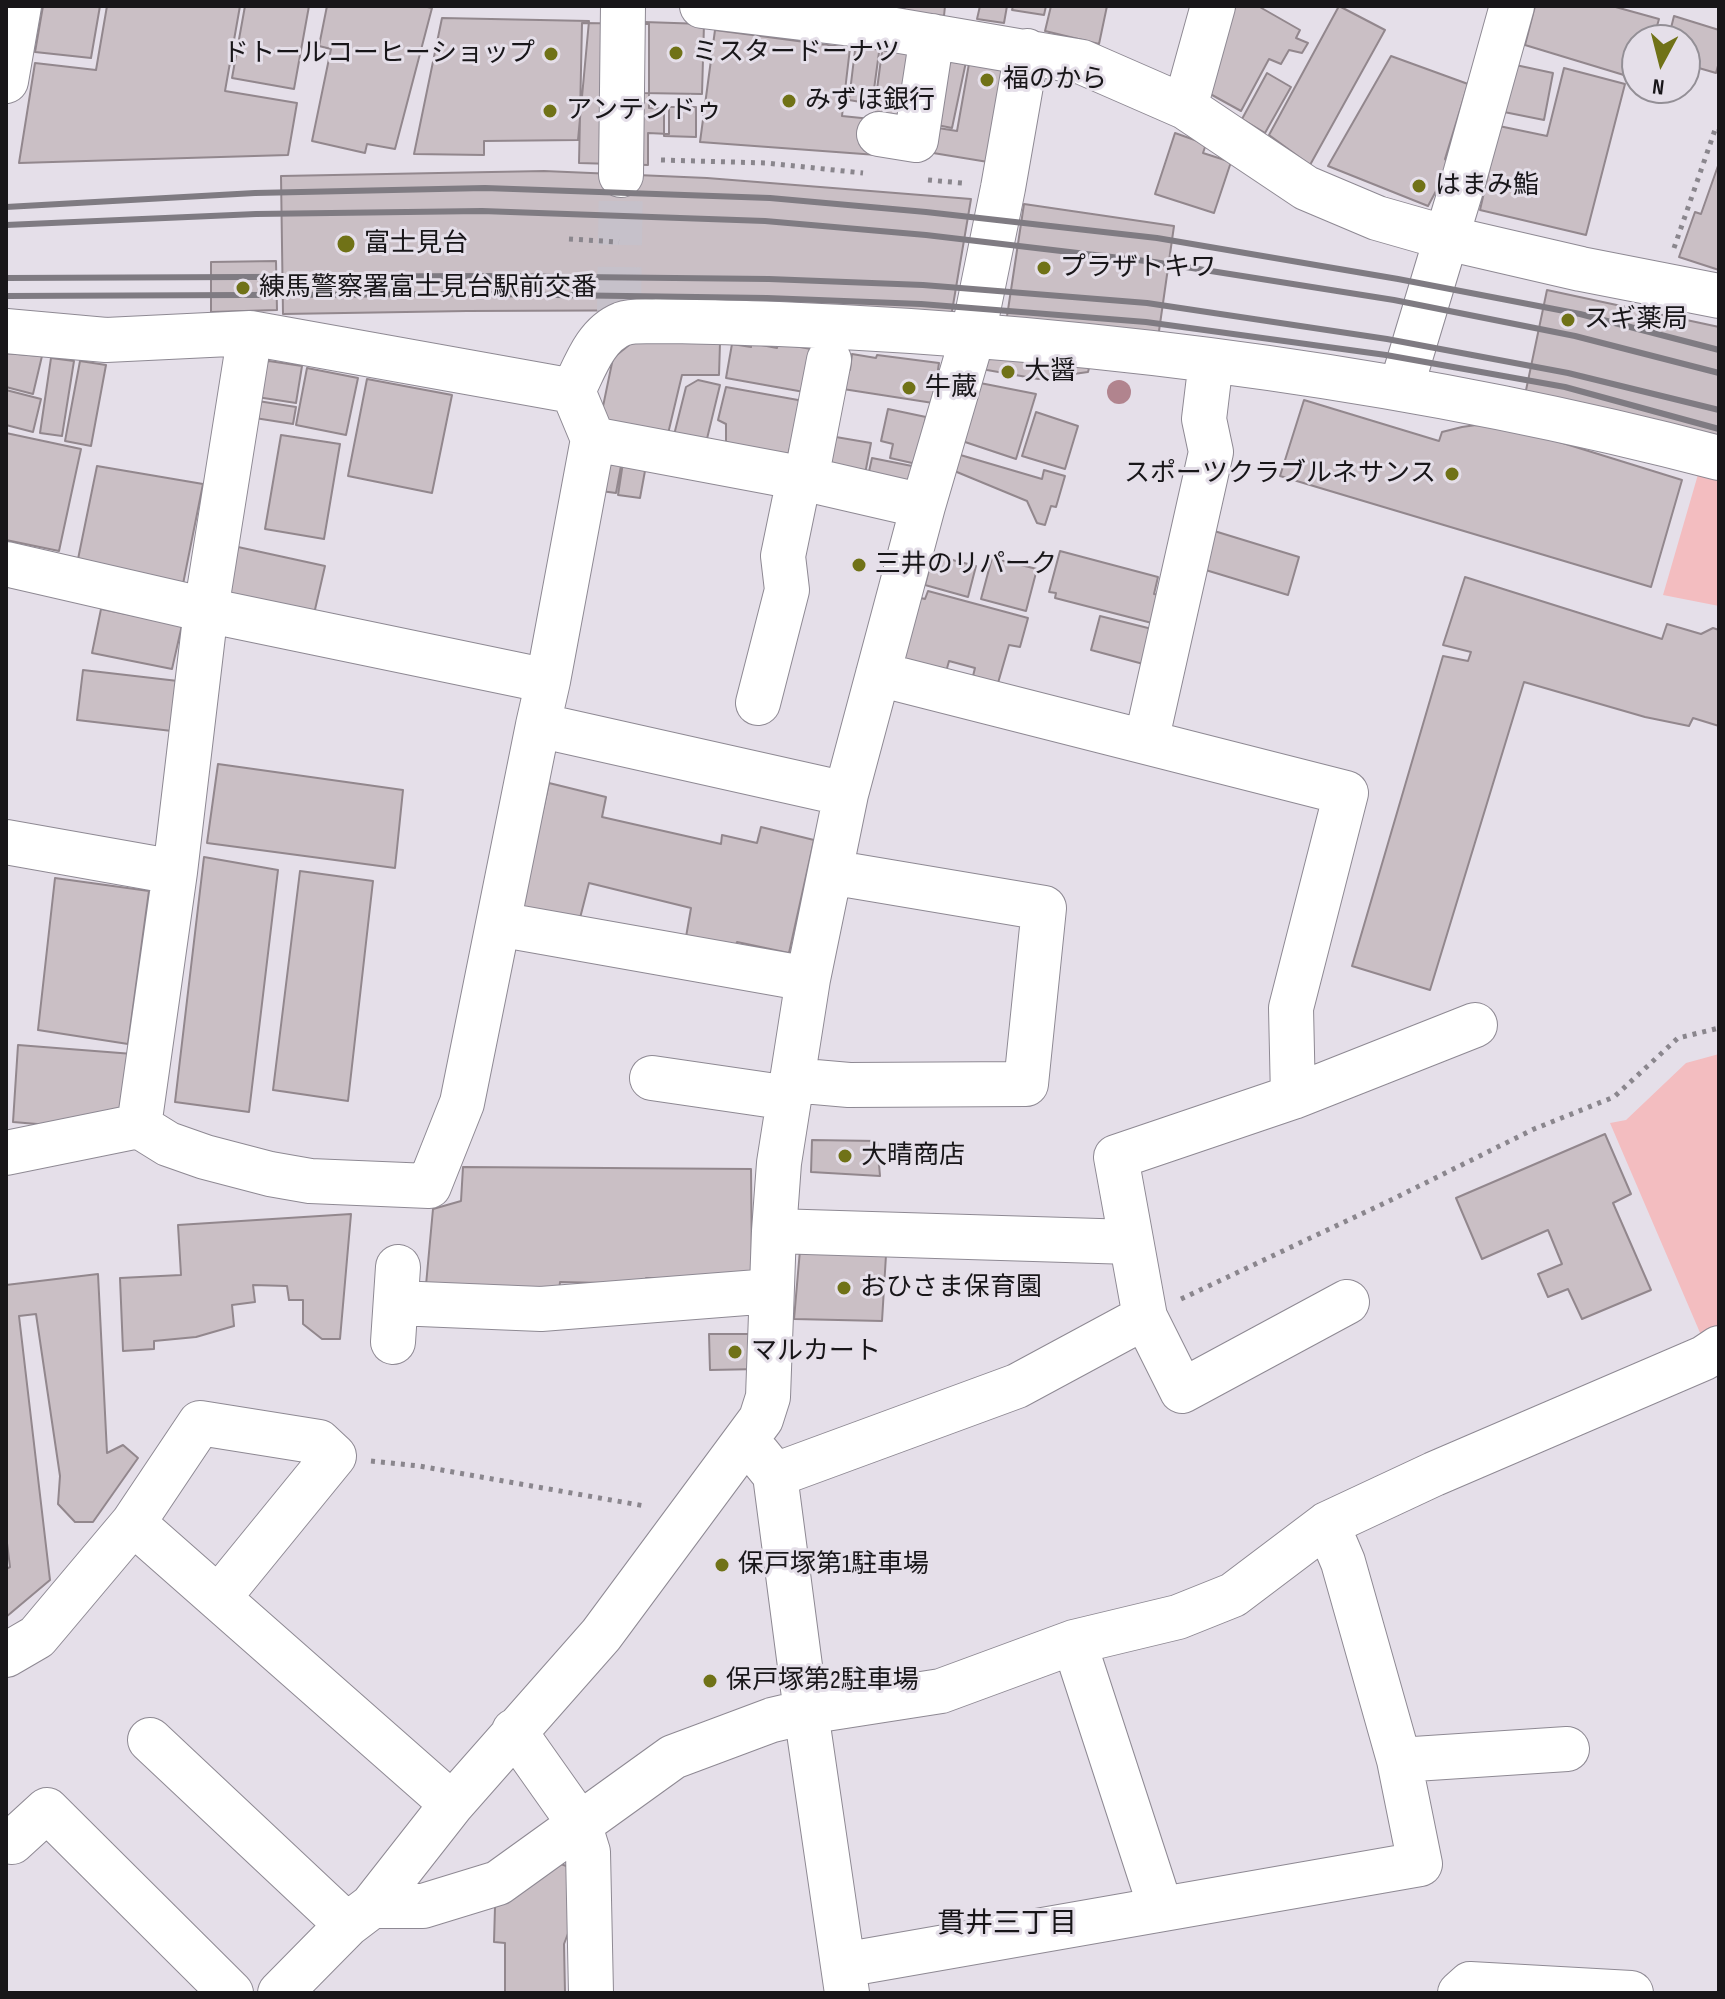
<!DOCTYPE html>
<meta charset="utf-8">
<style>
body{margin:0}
#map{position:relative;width:1725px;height:1999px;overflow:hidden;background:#e5dfe9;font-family:"Sofia Sans Condensed",sans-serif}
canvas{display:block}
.frame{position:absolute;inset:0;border:8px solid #181619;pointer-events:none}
.north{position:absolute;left:1621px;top:24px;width:80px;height:80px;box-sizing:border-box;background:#e5dfe9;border:2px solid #938f96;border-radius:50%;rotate:187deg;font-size:22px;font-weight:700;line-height:32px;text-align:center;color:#181619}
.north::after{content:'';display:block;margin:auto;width:28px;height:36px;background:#707217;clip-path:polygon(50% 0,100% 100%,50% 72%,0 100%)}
</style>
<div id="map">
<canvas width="1725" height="1999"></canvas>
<div class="frame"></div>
<div class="north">N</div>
</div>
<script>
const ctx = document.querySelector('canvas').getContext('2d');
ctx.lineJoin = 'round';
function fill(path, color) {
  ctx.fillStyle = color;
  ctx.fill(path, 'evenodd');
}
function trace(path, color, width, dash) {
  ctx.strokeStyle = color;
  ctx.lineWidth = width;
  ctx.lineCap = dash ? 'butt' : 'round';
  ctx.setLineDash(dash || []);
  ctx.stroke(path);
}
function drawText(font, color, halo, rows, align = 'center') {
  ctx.font = font + ' "Sofia Sans Condensed","Noto Sans JP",sans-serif';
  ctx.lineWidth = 6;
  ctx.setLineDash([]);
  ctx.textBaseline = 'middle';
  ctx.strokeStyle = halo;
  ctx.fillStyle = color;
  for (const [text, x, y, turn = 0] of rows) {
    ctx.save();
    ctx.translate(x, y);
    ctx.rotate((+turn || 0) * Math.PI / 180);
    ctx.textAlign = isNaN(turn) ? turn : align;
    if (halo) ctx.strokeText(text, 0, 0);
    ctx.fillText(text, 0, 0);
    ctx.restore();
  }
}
fill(new Path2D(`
 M1699,471L1719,477V606L1663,595Z
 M1719,1054V1330L1704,1342L1610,1123L1626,1120L1686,1063Z`), '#f3bdc0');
const building = new Path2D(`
 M43,6H100L91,58L35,52Z
 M107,6H240L225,91L297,103L288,155L19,163L35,63L96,70Z
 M245,6H309L294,89L232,78Z
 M327,6H423L432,8L395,149L367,144L365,153L312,141L331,49L319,46Z
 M901,6H945L944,16L908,12Z
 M980,6H1007L1004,23L977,19Z
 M1013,6H1046L1044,15L1012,10Z
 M1051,6H1107L1099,44L1045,31Z
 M1236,6H1258L1300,30L1296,38L1308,43L1302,53L1289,50L1281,64L1269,59L1241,111L1203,90L1221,35Z
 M1339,6L1385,30L1310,165L1269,135Z
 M1535,6H1612L1659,19L1653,40H1637V79L1525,45Z
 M1674,16L1719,30V62L1716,73L1685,64V40H1668Z
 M442,18L589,21L578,140L484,141V155L414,154Z
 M644,22L704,24L702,94L642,93Z
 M582,23L649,24V108L669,109V134L648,133V165L579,163Z
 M715,30L850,48L842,116L881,120L877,155L700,142Z
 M856,42L880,45L872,104L849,100Z
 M883,44L918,49L908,117L874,112Z
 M947,53L967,57L952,128L932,124Z
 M1391,56L1468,84L1445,159L1450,165L1428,206L1328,166Z
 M970,58L1005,69L988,162L927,152L932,127L957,131Z
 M1511,64L1553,73L1544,120L1499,111Z
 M1564,68L1625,84L1586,235L1480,210L1499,126L1547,136Z
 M1267,73L1291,87L1265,133L1242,119Z
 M664,107H696V137L664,136Z
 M1175,133L1206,144L1203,153L1231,162L1214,213L1155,194Z
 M1719,163V270L1679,257L1695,212L1701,214Z
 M544,171L707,178L971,199L950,323L725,310L467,311L283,314L281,176Z
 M1024,204L1174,226L1157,345L1006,323Z
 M276,261L277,310L211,312V262Z
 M1547,290L1719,327V437L1525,395Z
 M634,341L720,343L719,375H682L667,438L600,421L613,358Z
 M751,343L777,348L778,343L811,349L804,392L726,378L732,344L751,347Z
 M992,352L1090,364L1088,372L1038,379L987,370L977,366Z
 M6,353L42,356L33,394L6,387Z
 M852,354L876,358L877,355L939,363L933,403L843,389L846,369L850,370Z
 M51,358L74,361L62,436L40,433Z
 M80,361L106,365L91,446L65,441Z
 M269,361L302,366L296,403L257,397L263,365Z
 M307,368L358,378L346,435L296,425Z
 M367,379L452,395L432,493L348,476Z
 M698,380L720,385L705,447L673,439L686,387Z
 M975,382L1036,394L1016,459L959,440Z
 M726,387L798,400L801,405L787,459L726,442V424L718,420Z
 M6,390L41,399L33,432L6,425Z
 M1304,400L1439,441L1442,432L1462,427L1476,425L1511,427L1682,480L1651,587L1280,476Z
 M258,401L296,407L293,424L255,418Z
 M888,409L926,417L920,445L921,465L890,458L893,444L881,441Z
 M1036,412L1078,426L1065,469L1022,456Z
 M6,433L81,449L59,551L6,540Z
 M281,435L340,444L324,539L265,529Z
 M830,436L871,443L865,474L825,461Z
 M605,453L623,455L616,493L593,490Z
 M957,454L1042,479L1044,470L1065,476L1056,507L1051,506L1045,525L1037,523L1027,501L952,470Z
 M624,456L647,460L640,498L618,495Z
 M872,458L917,467L908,484L868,476Z
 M97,466L203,484L182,589L77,564Z
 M1211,530L1299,557L1288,595L1199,568Z
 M238,547L325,566L314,614L228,595Z
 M1060,551L1158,577L1154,594L1160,595L1152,623L1055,598L1056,593L1049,592Z
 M933,555L976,566L968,597L925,585Z
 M992,558L1037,569L1026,611L981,599Z
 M1465,577L1662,639L1667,624L1701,634L1713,628L1719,630V726L1693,718L1689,726L1645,717L1524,682L1430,990L1352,966L1443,656L1468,661L1471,652L1443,645Z
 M928,591L1028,618L1020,647L1009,645L998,683L973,676L975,668L949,661L946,672L906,662L901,655L917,597L925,599Z
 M101,609L182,625L172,669L92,653Z
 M1100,616L1156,630L1147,665L1091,650Z
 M83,670L178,681L172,731L77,720Z
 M218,764L403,790L395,868L207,843Z
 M549,783L606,797L602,817L721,844L722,835L757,843L761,827L814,840L789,953L737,942L735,947L686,937L691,908L589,883L579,922L521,908Z
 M204,857L278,870L249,1112L175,1102Z
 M300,871L373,881L348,1101L273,1090Z
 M55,878L149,891L128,1044L38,1030Z
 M18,1045L133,1054L128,1102L116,1115L49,1125L13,1122Z
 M1605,1134L1631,1194L1613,1203L1651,1290L1582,1319L1568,1289L1548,1297L1538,1274L1562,1264L1548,1230L1482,1259L1456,1198Z
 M812,1140L877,1141L880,1176L811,1172Z
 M463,1167L751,1169L752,1273L746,1278H646V1284L560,1282L559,1291L426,1285L433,1209L461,1201Z
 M351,1214L340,1339H322L303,1324V1300H289L287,1286L253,1285L255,1302L232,1305L234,1326L196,1337L154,1341V1349L123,1351L120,1278L181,1275L178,1225Z
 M800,1250L886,1255L882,1321L794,1319Z
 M98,1274L107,1453L123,1445L138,1458L93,1522H75L58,1504L60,1476L36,1314L19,1316L50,1580L6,1617V1569L10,1567L6,1535V1285Z
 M709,1334H760L759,1369L710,1370Z
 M555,1862L572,1868V1923L564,1944L565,1993H505V1943L494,1942L495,1907Z`);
fill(building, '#cabfc5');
trace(building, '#92878d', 2);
trace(new Path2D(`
 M619,311L621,175`), '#c6c1ca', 44, [44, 22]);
const minor = new Path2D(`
 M702,6L877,27L1082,62L1185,107L1306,188L1377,218L1447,238L1581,269L1719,296
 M6,81L19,6
 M1185,107L1213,6
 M879,134L916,140L932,36
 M621,175L623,6
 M6,331L106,340L250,333L573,391
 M1401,388L1462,186L1512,6
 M923,506L806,479L593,439L573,391C585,367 595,335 622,324C633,320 647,322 658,321C699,321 739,323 779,324C1094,337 1414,378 1719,458
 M6,564L206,610L548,681
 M878,674L1346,793L1291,1008L1293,1097
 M758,703L787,590L783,556L796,493L806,479L829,360
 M538,725L846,794
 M1146,742L1211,452L1204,419L1211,361
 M6,842L175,872
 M498,924L808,979
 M652,1078L789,1098
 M792,1080L849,1085L1026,1084L1044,908L830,872
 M139,1126L168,1144L205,1157L270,1174L310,1181L429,1186L462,1103L538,725L548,681L593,439
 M6,1153L139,1126L175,872L206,610L250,333
 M774,1231L1131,1242
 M1347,1302L1182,1391L1145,1317L1116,1157L1293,1097L1475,1025
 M396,1303L541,1309L771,1291
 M393,1342L398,1267
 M758,1454L775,1475L1017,1386L1145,1317
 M775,1475L806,1712L847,1993
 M133,1523L200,1423L319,1442L334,1456L219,1597
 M1074,1642L1161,1909
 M6,1655L37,1637L133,1523L452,1804
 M514,1731L579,1823L588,1852L591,1993
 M150,1740L347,1925
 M1399,1760L1567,1749
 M12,1842L47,1810L231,1993
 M372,1906H423L498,1883L673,1757L772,1720L806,1712L941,1691L1074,1642L1178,1617L1233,1595L1327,1524L1434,1474L1704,1358L1719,1348
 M843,1965L1420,1864L1399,1760L1343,1562L1327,1524
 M280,1993L347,1925L372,1906L452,1804L601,1635L761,1419L768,1397L774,1231L779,1163L808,979L846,794L923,506L973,335L1003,188L1027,51
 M1460,1993L1470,1984L1631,1993`);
trace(minor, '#8e8993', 46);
trace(new Path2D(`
 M661,160L766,163L863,173
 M928,180L962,183
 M569,239L619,242
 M1674,248L1716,127L1719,129
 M1181,1299L1391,1200L1534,1129L1614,1097L1678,1038L1719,1028
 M371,1461L419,1466L645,1506`), '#8a868d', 5, [4, 6]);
trace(minor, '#fff', 44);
trace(new Path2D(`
 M6,207L255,193L485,188L770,198L926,212L1157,238L1398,279L1580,314L1719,350
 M6,225L256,214L482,211L765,221L926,235L1154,262L1394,300L1575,336L1719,373
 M6,278L485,276L769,279L923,285L1147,303L1387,339L1568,373L1719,410
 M6,296L484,294L767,298L921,304L1146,322L1386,355L1565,387L1719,429`), '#7f7b82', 6);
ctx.fillStyle = '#b1848e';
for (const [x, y] of [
 [1119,392]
]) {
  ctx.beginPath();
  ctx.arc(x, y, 12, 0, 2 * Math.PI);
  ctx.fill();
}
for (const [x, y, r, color] of [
 [676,53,8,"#707217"],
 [551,54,8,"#707217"],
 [987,80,8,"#707217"],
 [789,101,8,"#707217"],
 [550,111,8,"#707217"],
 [1419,186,8,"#707217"],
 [346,244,10,"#707217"],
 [1044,268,8,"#707217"],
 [243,288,8,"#707217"],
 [1568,320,8,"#707217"],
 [1008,372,8,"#707217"],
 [909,388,8,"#707217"],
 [1452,474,8,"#707217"],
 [859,565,8,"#707217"],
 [845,1156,8,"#707217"],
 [844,1288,8,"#707217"],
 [735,1352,8,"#707217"],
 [722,1565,8,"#707217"],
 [710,1681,8,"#707217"]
]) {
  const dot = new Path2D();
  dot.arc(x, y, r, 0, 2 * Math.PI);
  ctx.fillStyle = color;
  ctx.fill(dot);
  trace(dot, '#e5dfe9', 3);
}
drawText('26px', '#181619', '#e5dfe9', [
 ["ミスタードーナツ",692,53],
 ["ドトールコーヒーショップ",535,54,"right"],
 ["福のから",1003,80],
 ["みずほ銀行",805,101],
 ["アンテンドゥ",566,111],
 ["はまみ鮨",1435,186],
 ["富士見台",364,244],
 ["プラザトキワ",1060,268],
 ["練馬警察署富士見台駅前交番",259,288],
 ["スギ薬局",1584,320],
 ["大醤",1024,372],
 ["牛蔵",925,388],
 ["スポーツクラブルネサンス",1436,474,"right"],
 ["三井のリパーク",875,565],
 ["大晴商店",861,1156],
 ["おひさま保育園",860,1288],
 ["マルカート",751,1352],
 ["保戸塚第1駐車場",738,1565],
 ["保戸塚第2駐車場",726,1681]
], 'left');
drawText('28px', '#181619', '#e5dfe9', [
 ["貫井三丁目",1007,1925]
]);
</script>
